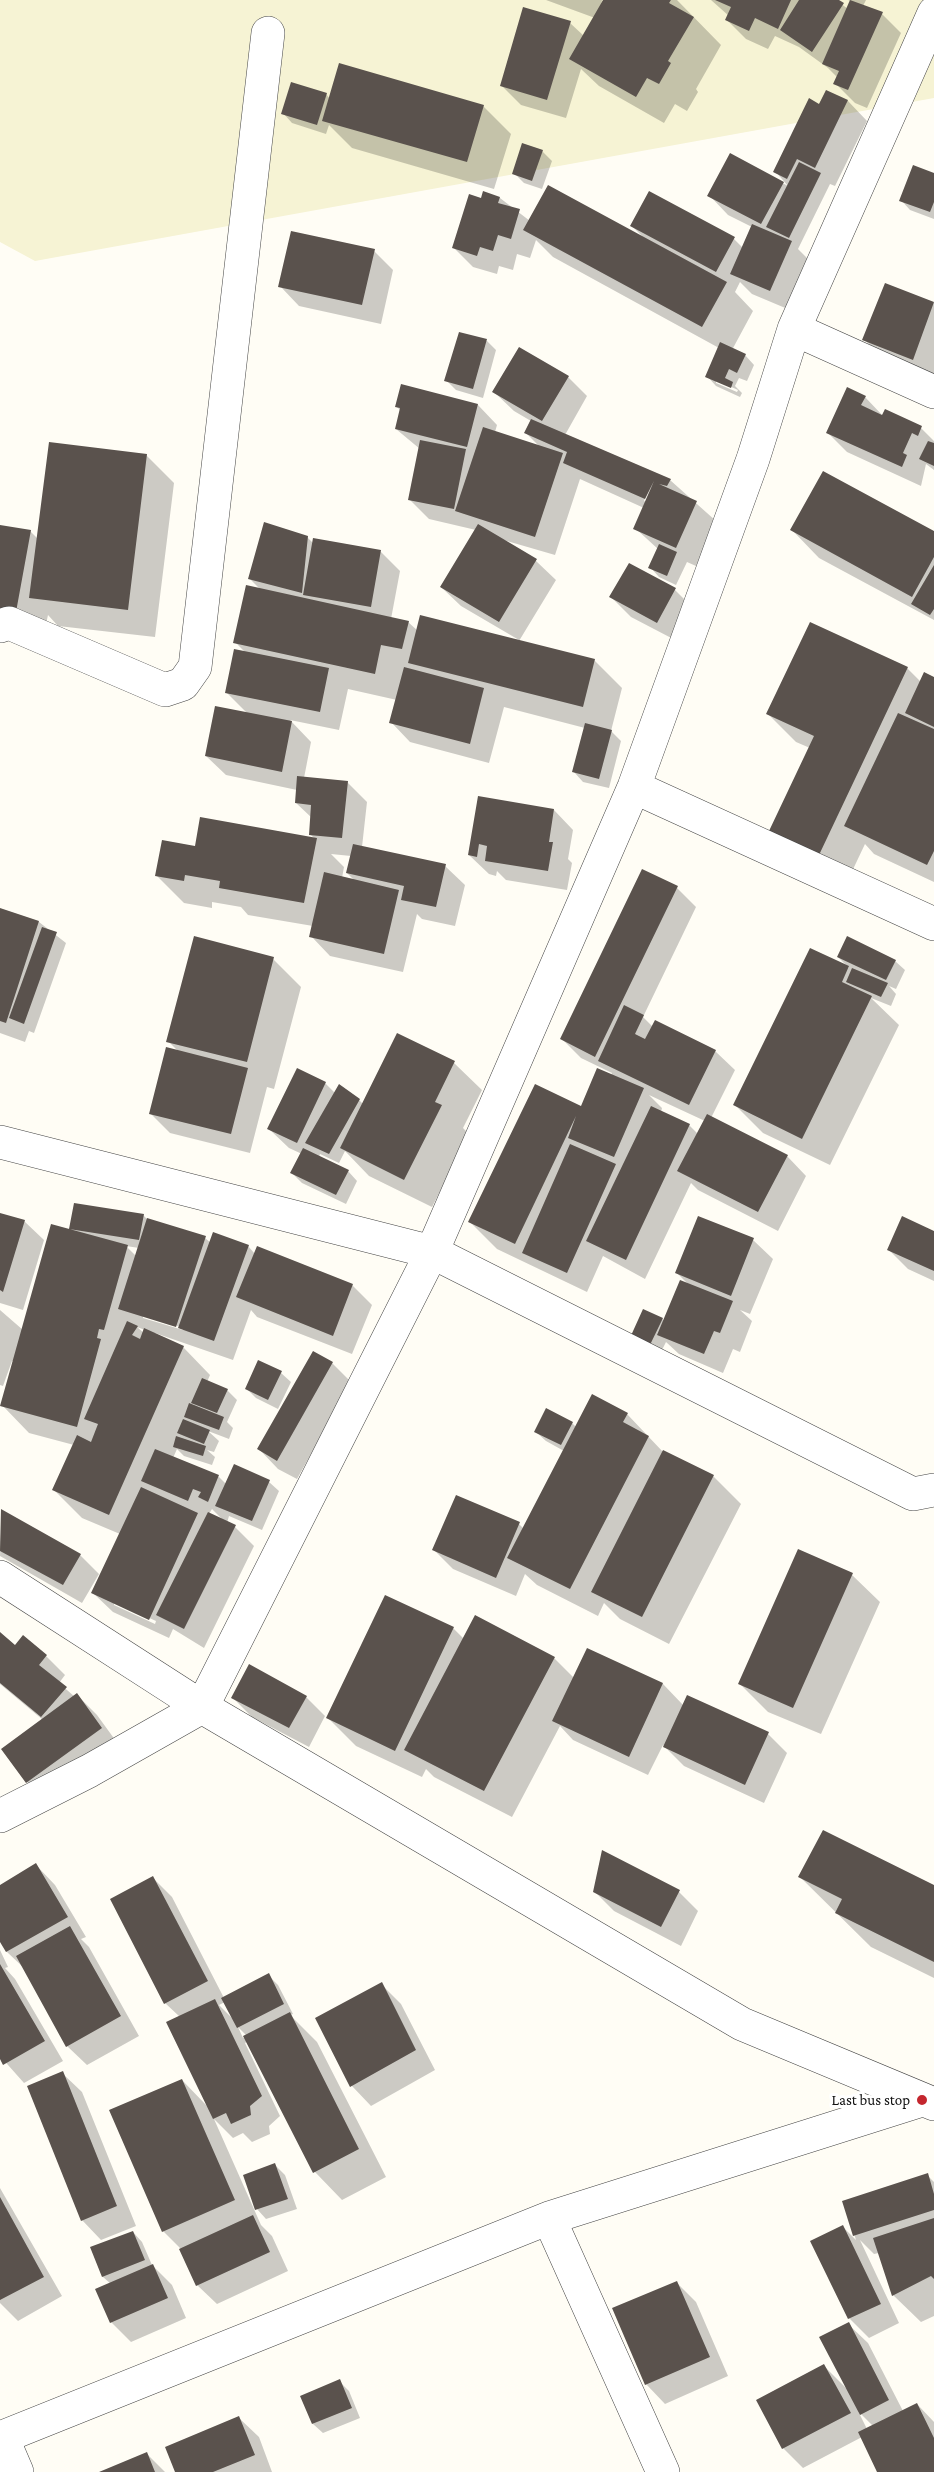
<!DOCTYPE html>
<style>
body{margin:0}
canvas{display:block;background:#fffdf5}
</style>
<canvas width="934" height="2472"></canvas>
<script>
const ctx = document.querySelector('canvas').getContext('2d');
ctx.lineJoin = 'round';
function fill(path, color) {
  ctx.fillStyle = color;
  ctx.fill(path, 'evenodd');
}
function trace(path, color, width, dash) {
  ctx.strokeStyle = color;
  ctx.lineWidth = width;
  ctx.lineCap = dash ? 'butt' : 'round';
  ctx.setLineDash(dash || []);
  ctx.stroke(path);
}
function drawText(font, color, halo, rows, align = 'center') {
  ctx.font = font + ' "Crimson Pro",serif';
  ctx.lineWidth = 6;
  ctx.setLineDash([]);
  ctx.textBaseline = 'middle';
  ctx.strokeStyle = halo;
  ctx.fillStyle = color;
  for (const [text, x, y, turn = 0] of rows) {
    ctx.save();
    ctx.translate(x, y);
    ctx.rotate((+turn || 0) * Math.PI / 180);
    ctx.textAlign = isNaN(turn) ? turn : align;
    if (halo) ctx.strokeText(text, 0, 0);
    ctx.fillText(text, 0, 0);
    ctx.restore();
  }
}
fill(new Path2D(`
 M0,0H934V98L35,261L0,242Z`), '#f6f3d4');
fill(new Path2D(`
 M546,0H602L601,6L605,0H677L721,45L696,89L698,92L687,111L675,104L664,123L599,86L581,69L566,118L521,105L501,85L570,23L584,36L595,18Z
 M711,0H836L848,9L851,1L848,0H866L863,6L882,14L901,33L867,108L855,103L835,83L838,78L828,68L799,47L775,36L768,49L746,39L727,20L729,16Z
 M827,92L848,101L867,121L835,186L830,184L798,249L811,262L790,310L752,294L740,282L735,292L753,311L732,350L745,355L754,365L747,381L739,378L735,386L742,393L740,397L716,386L707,376L719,348L553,257L536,240L530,258L517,254L513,270L499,266L497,274L473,267L454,248L482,200L500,198L530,221L645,239L632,226L650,193L734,239L743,248L752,227L728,215L709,195L731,155L788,186L775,171ZM716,380L738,390L737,392L716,383Z
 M326,94L330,99L483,106L511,134L494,189L352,148L329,125L326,134L292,123L283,113Z
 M542,151L552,161L542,189L524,183L514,173Z
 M934,175V219L910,210L901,200Z
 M374,251L393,270L381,324L299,306L280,286Z
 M885,285L934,303V375L883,359L864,339Z
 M460,334L487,341L496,350L483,398L456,390L446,380Z
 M568,377L587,396L565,435L670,480L716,521L696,566L687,562L676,585L659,577L650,567L658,549L635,528L644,508L580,479L555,555L500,539L536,561L556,580L519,641L594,660L622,688L611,731L621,741L609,788L583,782L574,772L585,728L504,707L489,763L410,742L391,722L397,700L348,689L339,730L290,720L311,742L304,778L347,782L367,802L362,847L445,866L465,885L455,926L422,919L417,914L403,972L330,956L311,936L313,926L248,915L241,907L212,902V908L184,903L157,876L196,848L315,839L310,834L312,818L296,803L297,790L226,775L206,756L248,714L227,693L246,653L235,642L261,590L250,579L307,537L313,543L381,552L400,571L391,619L408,622L418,631L519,640L461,606L441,587L476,530L429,519L410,500L420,449L396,429L401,411L397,407L478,405L497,425L495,432L540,447L526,433L531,421L514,411L494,392ZM651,481L656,482L646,502L644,501ZM331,854L351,856L347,873L355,881L342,878L344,867Z
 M865,397L883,416L921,428L934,441V470L926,464L921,486L847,452L828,433Z
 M146,455L174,483L155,637L58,626L48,615L43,638L0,631V526L30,531L38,539Z
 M792,530L934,532V620L819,558Z
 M675,590L694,609L677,641L631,617L611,597Z
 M907,668L921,682L934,679V882L874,854L865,844L847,882L812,881L810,748L796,742L768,714Z
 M479,798L554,810L573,830L568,859L572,863L567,890L506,880L497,871L496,876L489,874L469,855Z
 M677,888L696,907L643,1017L653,1027L715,1051L735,1070L711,1118L787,1156L806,1176L778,1231L698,1190L691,1183L645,1279L603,1256L587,1292L497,1249L470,1222L582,1108L611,1075L612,1073L581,1058L561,1038ZM649,1095L705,1121L698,1134L689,1125L661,1112L662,1108Z
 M0,910L39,922L66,943L34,1033L29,1031L25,1042L0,1033Z
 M810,950L849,968L838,957L895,961L905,970L896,989L889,986L896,994L891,1006L871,998L899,1025L830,1165L763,1133L735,1105Z
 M273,959L301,987L274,1089L267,1087L250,1153L170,1133L151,1114L179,1052L168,1041Z
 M398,1035L454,1063L482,1090L463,1128L469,1134L432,1207L369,1176L345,1151L339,1163L320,1154L319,1157L348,1171L357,1181L346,1204L302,1183L292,1173L302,1154L289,1148L269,1129L297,1070L325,1083L335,1093L359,1100L363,1104Z
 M75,1204L143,1215L148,1220L205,1238L211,1243L248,1246L255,1254L352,1285L372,1305L352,1354L257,1317L251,1310L233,1360L155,1333V1335L183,1347L210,1375L207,1382L227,1390L237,1400L227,1422L233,1428L229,1439L208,1431L219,1441L214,1452L207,1450L215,1457L212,1465L184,1456L177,1449L173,1458L219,1477L227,1485L235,1466L269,1482L279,1491L262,1530L229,1516L227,1523L235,1527L254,1546L204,1648L173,1629L169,1638L113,1612L93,1593L120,1534L82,1518L54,1490L74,1445L29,1433L2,1405L14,1361H12L3,1386L0,1385V1310L23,1330L71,1231ZM126,1246L139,1248L136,1256ZM143,1315L184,1328L183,1330L143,1318ZM137,1327L145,1330L144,1333ZM212,1509L223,1520L209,1514ZM114,1602L156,1621L155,1624L114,1605Z
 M0,1214L24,1221L44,1240L23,1310L0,1303Z
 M699,1218L753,1240L773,1259L750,1314L740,1310L752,1321L740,1352L733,1349L723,1373L679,1354L666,1342L658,1358L640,1350L662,1319L665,1322L689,1285L677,1273Z
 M934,1233V1281L908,1269L889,1250Z
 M332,1363L351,1382L297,1479L278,1469L259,1449Z
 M281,1373L291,1382L278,1409L256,1398L246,1388Z
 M627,1414L664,1453L713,1476L741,1504L669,1644L620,1619L604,1603L598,1616L537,1585L525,1574L516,1596L453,1569L434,1550L519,1524L524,1529L564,1451L546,1441L536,1432L572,1423L576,1427Z
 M2,1511L80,1555L99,1574L82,1603L0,1556Z
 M852,1575L880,1602L821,1734L768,1712L740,1684Z
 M453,1628L464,1639L554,1658L574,1678L663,1684L684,1706L768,1734L787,1753L764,1803L684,1766L663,1745L648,1775L573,1740L560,1726L512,1817L434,1777L426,1769L422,1777L356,1746L328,1718Z
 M0,1634L15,1647L46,1656L65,1675L59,1683L75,1697L77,1695L97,1715L121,1748L46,1801L27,1782L43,1720L0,1684Z
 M306,1697L325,1716L309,1747L252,1717L233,1698Z
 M36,1865L55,1885L86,1937L81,1939L89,1947L139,2036L87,2065L67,2046L25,1969L7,1952L0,1939V1886Z
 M800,1877L934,1887V1978L871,1947Z
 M153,1878L172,1897L224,1998L268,1975L278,1985L293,2014L290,2015L317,2042L386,2177L342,2200L315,2172L248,2041L245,2043L280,2116L269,2126L270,2134L252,2142L243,2133L233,2138L214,2119L261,2225L272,2236L288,2271L217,2304L197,2285L181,2249L163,2231L182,2080L207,2106L180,2017L165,2003ZM225,2002L233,2019L219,2005ZM238,2027L247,2036L243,2038Z
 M595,1892H679L698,1911L681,1946L614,1911Z
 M0,1950L8,1967L5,1968L15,1979L63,2061L24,2083L0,2056Z
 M381,1984L401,2004L435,2070L371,2106L352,2086L317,2018Z
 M62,2073L82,2092L136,2226L101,2240L82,2220Z
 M275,2165L285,2175L297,2209L266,2219L257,2209Z
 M927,2175L934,2182V2316L921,2322L893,2295L879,2253L874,2254L860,2240L899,2323L869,2338L849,2318L843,2227L856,2240L844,2202Z
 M0,2188L62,2296L18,2321L0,2303Z
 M133,2232L142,2242L152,2265L172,2285L186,2318L131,2342L111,2322V2284L103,2277L92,2248Z
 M676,2282L696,2302L728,2376L665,2404L646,2384Z
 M848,2324L868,2343L903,2411L917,2404L934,2422V2472H879L862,2437L803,2468L783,2448L824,2366L848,2390ZM858,2411L873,2426L867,2429Z
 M339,2381L349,2391L360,2418L323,2433L313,2424Z
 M239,2418L259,2437L272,2472H177Z
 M147,2454L165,2472H102Z`), '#0003');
fill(new Path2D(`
 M603,0H671L669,3L694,17L668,61L671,63L659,84L647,78L636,97L569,59Z
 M715,0H791L778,29L755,18L749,31L725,20L731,7Z
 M799,0H839L844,3L812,52L780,30Z
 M850,0L883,12L848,90L833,84L839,71L822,64Z
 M523,7L571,21L547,100L500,86Z
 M339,63L484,105L467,162L322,121Z
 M291,82L327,93L317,125L281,114Z
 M826,90L848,100L815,168L797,159L787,179L773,172L809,98L819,104Z
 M522,143L543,150L532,181L512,174Z
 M730,153L784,182L761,224L707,196Z
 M799,162L821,173L789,238L766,227Z
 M913,165L934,173V202L930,212L899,201Z
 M548,185L727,282L702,327L523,230Z
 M483,191L500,197L498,203L520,209L511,239L498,235L493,251L480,247L477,256L452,248L469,194L481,198Z
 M649,191L735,237L716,272L630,226Z
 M752,224L792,241L770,291L730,274Z
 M291,231L375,249L362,305L278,287Z
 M885,283L934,302L913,360L862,340Z
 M459,332L487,339L473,389L444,381Z
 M720,342L746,354L737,373L729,369L725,378L733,382L731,388L705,377Z
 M519,347L569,376L542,421L492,392Z
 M401,384L478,404L467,447L395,429L400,408L395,407Z
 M847,387L866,396L861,405L882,415L885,409L922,426L918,436L912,433L903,453L907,455L902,467L826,433Z
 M531,419L671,479L667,486L659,484L697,501L676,548L633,529L654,481L645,499L563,463L567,452L524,433Z
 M483,427L563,453L535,537L455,511Z
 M420,440L466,449L454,509L408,500Z
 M928,441L934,443V466L919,459Z
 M49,442L147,454L128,610L29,598Z
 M823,471L934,531V557L912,597L790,530Z
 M264,522L308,536L302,593L248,579Z
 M478,524L537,559L499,622L440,587Z
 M0,525L31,530L16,612L0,609Z
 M313,538L381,550L371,607L303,595Z
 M659,544L677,552L667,576L648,568Z
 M629,563L676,588L657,623L609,597Z
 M934,565V609L930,615L911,604Z
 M246,585L409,621L402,649L381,645L375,674L233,643Z
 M420,615L595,659L583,707L408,663Z
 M810,622L908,667L819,855L769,831L814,736L766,714Z
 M234,649L329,668L320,712L225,693Z
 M404,667L484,688L470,744L389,723Z
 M924,672L934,677V727L905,713Z
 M215,706L292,721L282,772L205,756Z
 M898,713L934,729V851L927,865L844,826Z
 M585,723L612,730L599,779L572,772Z
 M297,776L348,781L342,838L309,835L311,805L295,803Z
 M478,796L554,809L549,842H553L548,871L485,861L487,846L479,844L477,857L468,855Z
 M200,817L317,838L304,903L219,888L220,881L185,875L184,881L155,876L162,840L195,846Z
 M353,844L446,864L436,907L401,900L404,886L346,873Z
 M642,869L678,886L595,1057L560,1039Z
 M324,872L399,890L384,954L309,937Z
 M0,908L39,921L6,1023L0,1021Z
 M42,927L57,932L24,1024L9,1018Z
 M194,936L274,957L247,1062L166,1042Z
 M847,936L896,960L886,980L837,957Z
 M810,948L849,966L842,982L872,996L802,1139L733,1105Z
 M852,968L888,983L881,997L846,982Z
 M624,1005L644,1015L635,1034L645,1039L655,1020L716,1050L689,1105L598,1061Z
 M397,1033L455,1061L435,1102L442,1105L404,1180L340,1148Z
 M166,1047L248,1068L231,1134L149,1114Z
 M297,1068L326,1082L297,1143L267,1129Z
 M597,1068L644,1088L614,1157L568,1138L576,1116L515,1244L468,1222L535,1084L581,1106Z
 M339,1084L360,1099L329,1154L305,1143Z
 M651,1106L690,1124L626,1260L586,1241Z
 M707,1114L788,1155L758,1212L677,1171Z
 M570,1144L616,1164L567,1273L522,1253Z
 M303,1148L349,1170L336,1195L290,1173Z
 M74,1203L144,1214L139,1240L69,1229Z
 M0,1213L25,1220L3,1292L0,1290Z
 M698,1216L754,1238L731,1296L675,1273Z
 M902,1216L934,1231V1271L887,1250Z
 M147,1218L206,1236L176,1327L118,1309Z
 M51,1224L128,1245L104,1330L99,1329L97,1338L101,1339L77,1427L0,1406Z
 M213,1232L249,1245L214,1341L178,1328Z
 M257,1246L353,1284L333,1336L236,1297Z
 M680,1280L733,1301L720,1333L714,1331L704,1354L657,1335Z
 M643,1309L663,1318L648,1349L629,1340Z
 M127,1321L138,1326L132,1335L140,1339L144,1328L184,1346L109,1515L52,1490L77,1435L91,1442L98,1424L84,1419Z
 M313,1351L333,1362L277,1461L257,1449Z
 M258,1360L282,1371L268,1400L245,1389Z
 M202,1378L228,1389L217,1413L191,1403Z
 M592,1394L628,1413L623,1422L649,1436L570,1589L507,1558Z
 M189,1403L224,1417L219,1430L184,1417Z
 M546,1408L573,1422L561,1445L534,1432Z
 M183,1419L210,1430L204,1444L177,1433Z
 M176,1436L206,1446L203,1456L173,1447Z
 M155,1449L219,1475L208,1502L198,1497L201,1492L193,1489L188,1501L141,1481Z
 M663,1450L714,1475L642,1617L591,1592Z
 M234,1464L270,1480L252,1521L215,1506Z
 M141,1487L198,1513L149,1620L91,1593Z
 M456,1495L520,1522L496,1578L432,1550Z
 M1,1509L81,1554L63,1585L0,1551Z
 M208,1512L236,1525L184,1629L156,1615Z
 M798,1549L853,1573L793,1708L738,1684Z
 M385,1595L454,1627L395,1751L326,1718Z
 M475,1615L555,1657L484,1791L404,1750Z
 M0,1632L15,1645L23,1635L47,1655L39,1665L67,1687L41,1717L0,1683Z
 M587,1648L663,1683L629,1757L552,1721Z
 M249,1664L307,1696L289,1728L231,1698Z
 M77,1693L102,1728L26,1783L1,1749Z
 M687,1695L769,1732L745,1785L663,1747Z
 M823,1830L934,1885V1962L835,1913L842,1899L798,1877Z
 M602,1850L680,1890L661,1927L593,1892Z
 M36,1863L68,1917L6,1952L0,1942V1885Z
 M153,1876L208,1981L164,2004L110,1899Z
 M70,1926L121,2016L66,2047L16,1956Z
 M0,1964L45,2041L3,2065L0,2059Z
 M269,1973L284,2004L237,2028L221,1998Z
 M382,1982L416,2050L350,2087L315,2018Z
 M215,1999L262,2096L250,2106L251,2115L231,2124L226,2113L213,2119L166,2022Z
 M290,2012L359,2149L313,2173L243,2036Z
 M63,2071L117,2206L81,2221L27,2086Z
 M182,2079L235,2200L162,2232L109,2110Z
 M275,2163L288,2199L255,2210L243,2175Z
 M928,2173L934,2194V2210L853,2236L842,2201Z
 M0,2197L44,2277L0,2300Z
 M253,2215L270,2252L196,2286L179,2249Z
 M934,2218V2279L931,2276L892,2296L873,2238Z
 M843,2225L881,2304L848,2319L810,2241Z
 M133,2231L145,2260L102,2277L90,2247Z
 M153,2264L168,2298L110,2323L95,2289Z
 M677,2281L710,2357L645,2385L612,2308Z
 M849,2322L889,2400L860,2415L819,2337Z
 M824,2364L851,2413L782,2449L756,2400Z
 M340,2379L352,2408L312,2424L300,2396Z
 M917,2403L934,2438V2472H877L858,2432Z
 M239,2416L255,2455L213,2472H175L165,2447Z
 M147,2452L155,2472H99Z`), '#5a524d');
const minor = new Path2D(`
 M794,329L934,392
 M0,626L9,623L165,690L183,684L195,667L268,33
 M634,787L934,924
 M0,1142L432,1252L913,1494L934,1490
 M0,1577L202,1707L742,2024L934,2104
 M0,1816L89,1771L202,1707L432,1252L634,787L753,459L794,329L934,13
 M549,2218L663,2472
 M2,2437L17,2472
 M0,2438L549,2218L922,2100`);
trace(minor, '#444', 34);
trace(minor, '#fff', 33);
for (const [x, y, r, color] of [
 [922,2100,6,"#c4262e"]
]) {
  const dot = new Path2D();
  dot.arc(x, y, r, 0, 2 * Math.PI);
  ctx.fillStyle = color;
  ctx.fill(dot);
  trace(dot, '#fff', 2);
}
drawText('15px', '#111', '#fff', [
 ["Last bus stop",910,2100]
], 'right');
</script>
